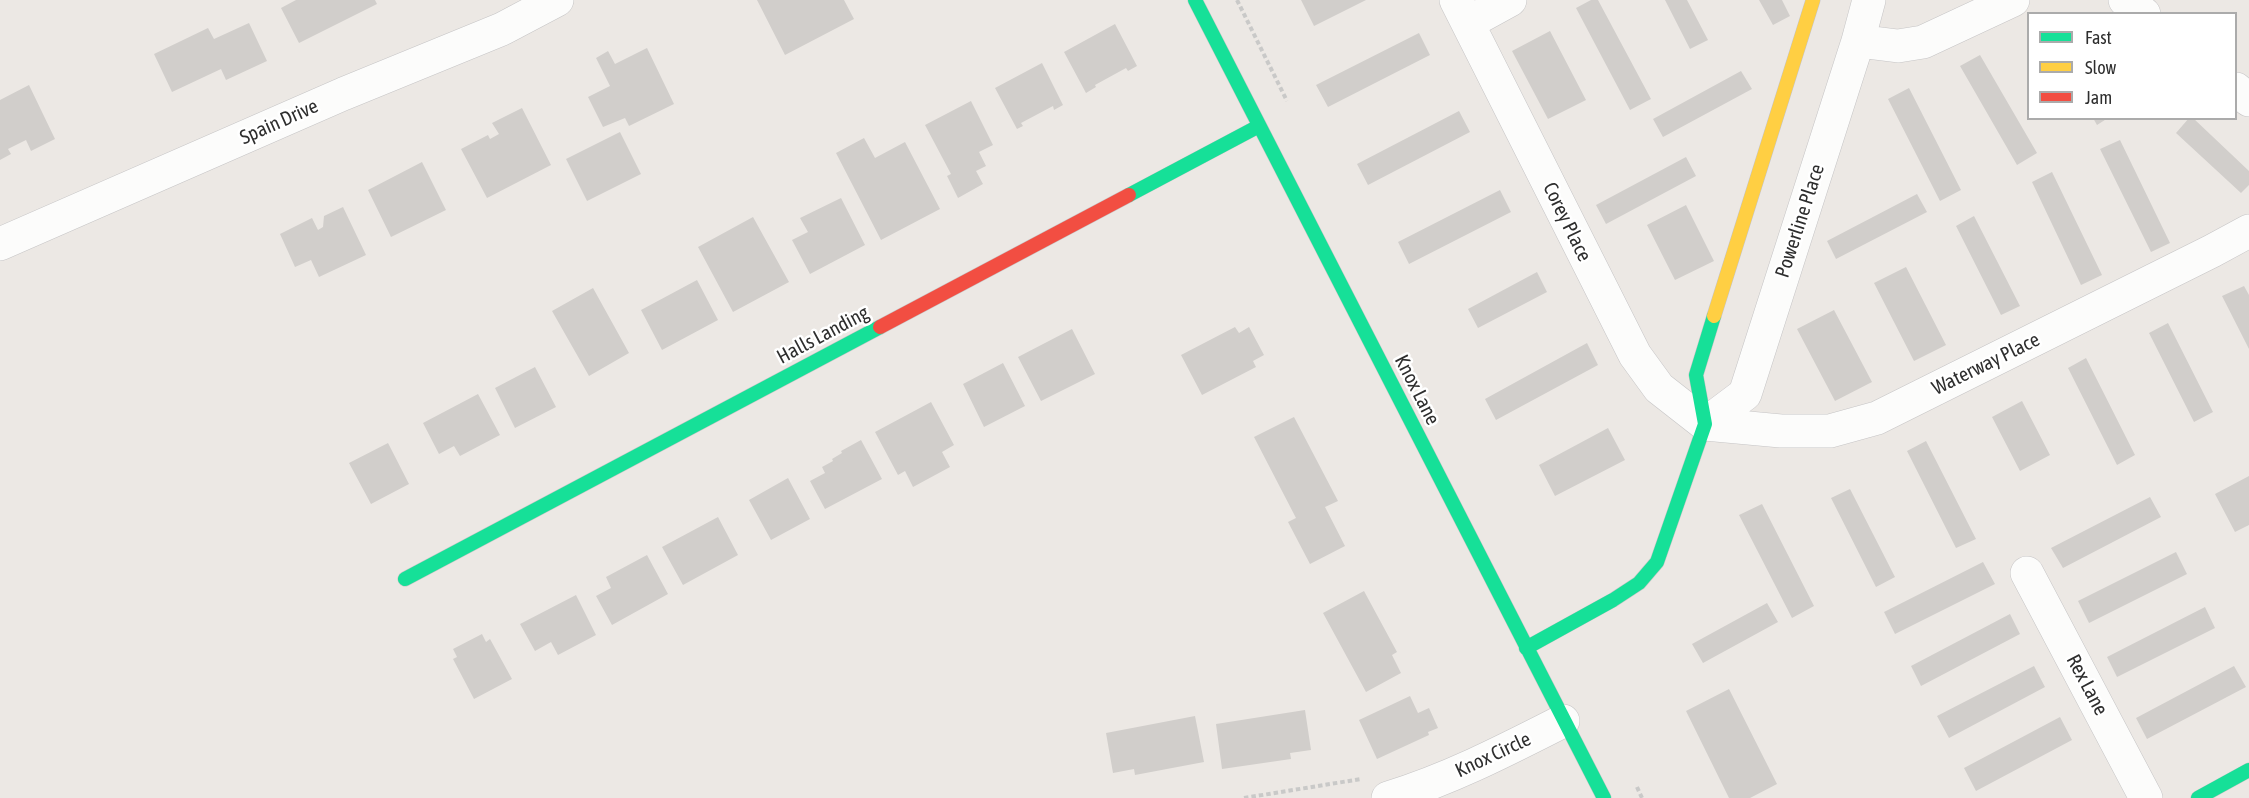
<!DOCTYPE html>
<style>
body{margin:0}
#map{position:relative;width:2249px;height:798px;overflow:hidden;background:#ece8e4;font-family:"Asap Condensed",sans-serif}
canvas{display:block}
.legend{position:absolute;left:2027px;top:12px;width:210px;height:108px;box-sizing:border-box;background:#fff;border:2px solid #ababab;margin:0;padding:8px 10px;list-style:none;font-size:18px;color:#2e2e2e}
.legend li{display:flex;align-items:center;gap:12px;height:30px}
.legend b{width:30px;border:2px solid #ababab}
</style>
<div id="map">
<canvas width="2249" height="798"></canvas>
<ul class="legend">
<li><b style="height:8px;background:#16e098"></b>Fast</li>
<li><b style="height:8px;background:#ffcf43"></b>Slow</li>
<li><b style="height:8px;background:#f24e42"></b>Jam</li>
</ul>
</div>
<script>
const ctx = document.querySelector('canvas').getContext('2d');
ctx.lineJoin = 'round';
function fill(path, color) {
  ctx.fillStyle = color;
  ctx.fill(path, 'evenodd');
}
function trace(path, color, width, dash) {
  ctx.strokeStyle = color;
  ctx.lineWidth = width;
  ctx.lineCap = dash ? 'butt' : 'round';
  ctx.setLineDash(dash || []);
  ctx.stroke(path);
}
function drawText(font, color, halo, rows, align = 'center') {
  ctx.font = font + ' "Asap Condensed",sans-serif';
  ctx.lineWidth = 5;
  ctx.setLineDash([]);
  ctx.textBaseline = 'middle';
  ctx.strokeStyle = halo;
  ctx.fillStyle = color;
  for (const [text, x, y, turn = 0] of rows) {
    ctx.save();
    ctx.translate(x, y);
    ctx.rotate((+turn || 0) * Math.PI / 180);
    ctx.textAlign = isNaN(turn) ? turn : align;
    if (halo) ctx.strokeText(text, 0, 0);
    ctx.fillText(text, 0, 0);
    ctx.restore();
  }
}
fill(new Path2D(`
 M296,0H375L377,4L299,43L281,8Z
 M757,0H844L854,19L785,55Z
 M1301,0H1366L1314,26Z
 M1591,0H1598L1651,99L1630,110L1576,8Z
 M1665,0H1687L1708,40L1690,49Z
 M1759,0H1782L1790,16L1773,25Z
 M249,23L267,61L226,80L221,69L172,92L154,54L208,28L214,39Z
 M1115,24L1137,66L1128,71L1126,68L1095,85L1096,87L1086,93L1064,52Z
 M1550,31L1586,100L1548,119L1512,51Z
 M1419,33L1430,55L1328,107L1316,85Z
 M647,48L674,104L629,126L625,118L603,127L588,97L610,86L596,58L608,51L615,64Z
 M1980,55L2037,153L2017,165L1960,66Z
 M1042,63L1063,105L1054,110L1053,106L1021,123L1023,126L1017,129L995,88Z
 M1741,71L1752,89L1663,137L1653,119Z
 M29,85L55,139L31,151L26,140L8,149L11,154L0,160V100Z
 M1909,88L1961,190L1940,201L1888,99Z
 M971,101L993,145L979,152L986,166L976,171L983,184L958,198L947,176L951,174L925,125Z
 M522,108L551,165L487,198L461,149L488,135L490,139L499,134L492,123Z
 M1459,111L1470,132L1368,185L1357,164Z
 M2093,118H2108L2097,125Z
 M2189,118H2193L2249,171V185L2241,193L2176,133Z
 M620,132L641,174L587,201L566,159Z
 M864,138L875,158L905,142L940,209L881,240L836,153Z
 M2120,140L2170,243L2151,252L2100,149Z
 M1686,157L1696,176L1606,224L1596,205Z
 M422,162L446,210L391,237L368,190Z
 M2052,172L2102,275L2081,285L2032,182Z
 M1500,190L1511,212L1409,264L1398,242Z
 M1917,194L1927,212L1836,259L1827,241Z
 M841,198L865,245L810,274L792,240L808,232L800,218Z
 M1686,205L1714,261L1675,280L1647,225Z
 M343,207L366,255L319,277L311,260L295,267L280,234L312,218L318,230L323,227L324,216Z
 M1974,216L2020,306L2001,315L1956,226Z
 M753,217L789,282L733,312L698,247Z
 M1906,267L1946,345L1914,361L1874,283Z
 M1537,272L1547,292L1478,328L1468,309Z
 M697,280L718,320L662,350L641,310Z
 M2244,286L2249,295V349L2222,296Z
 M593,288L629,353L589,376L552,311Z
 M1834,310L1872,382L1835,401L1797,329Z
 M2168,323L2213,412L2194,422L2149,333Z
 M1235,327L1239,333L1249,327L1264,355L1253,361L1256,367L1202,395L1181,355Z
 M1072,329L1095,374L1041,401L1018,357Z
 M1587,343L1598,365L1496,420L1485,399Z
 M2086,358L2135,455L2117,465L2068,368Z
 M1003,363L1025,406L984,427L963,384Z
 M535,367L556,407L515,428L495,388Z
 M478,394L500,435L460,456L454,446L439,454L423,423Z
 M2022,401L2050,455L2020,471L1992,417Z
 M931,402L954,445L942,452L950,467L913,487L905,471L898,475L875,432Z
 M1294,417L1338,501L1325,507L1345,546L1310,564L1288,522L1296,518L1254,437Z
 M1608,428L1625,460L1555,496L1539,465Z
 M861,440L882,479L825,509L810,481L825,473L822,467L833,461L832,459L842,453L841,451Z
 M1926,441L1976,539L1956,548L1907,451Z
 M388,443L409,484L371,504L349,463Z
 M2249,476V525L2235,532L2215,494Z
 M788,478L810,519L771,540L749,500Z
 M1850,489L1895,577L1876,587L1831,498Z
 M2150,497L2161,517L2063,568L2051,548Z
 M1762,504L1814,606L1792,618L1739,515Z
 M718,517L738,555L683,585L662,547Z
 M2176,552L2187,574L2089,623L2078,601Z
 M647,555L668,594L612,625L596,596L611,588L606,577Z
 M1983,562L1995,584L1895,634L1884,612Z
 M1364,591L1397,652L1392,655L1401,673L1366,692L1323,613Z
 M576,595L596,635L558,655L551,642L535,651L520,624Z
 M1767,603L1778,622L1703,663L1692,644Z
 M2205,607L2215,628L2117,677L2107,657Z
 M2010,614L2020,634L1921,686L1911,666Z
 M482,634L486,642L490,639L512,679L474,699L453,659L457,657L453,649Z
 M2034,666L2045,687L1949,738L1937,716Z
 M2234,666L2246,687L2147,739L2136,718Z
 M1729,689L1777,784L1750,798H1729L1686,711Z
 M1410,696L1418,713L1429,708L1438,728L1428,732L1429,735L1377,759L1359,720Z
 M1305,710L1311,750L1290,753L1291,759L1222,769L1216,724Z
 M1195,716L1204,762L1135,775L1134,769L1113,773L1106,733Z
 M2060,717L2072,740L1976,791L1964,768Z`), '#d1cecb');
const street = new Path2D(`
 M1456,0L1635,355L1659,388L1705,424
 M2125,0L2144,14
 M1468,23L1510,0
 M1858,41L1898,46L1923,42L2013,0
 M2236,89L2249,100
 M0,244L343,94L502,29L557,0
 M1705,424L1781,431H1830L1877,418L2212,251L2249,231
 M1705,424L1745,394L1858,41L1869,0
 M2027,573L2146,798
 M1388,798C1450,779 1506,750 1563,721`);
const fast = new Path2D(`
 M1195,0L1604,798
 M1129,195L1259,126
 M405,579L880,327
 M1526,648L1613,600L1639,583L1657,562L1705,424L1696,375L1714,316
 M2198,798L2249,770`);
const slow = new Path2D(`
 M1714,316L1813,0`);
const jam = new Path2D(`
 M880,327L1129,195`);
trace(street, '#c5c4c5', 34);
trace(fast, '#c5c4c5', 15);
trace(slow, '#c5c4c5', 15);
trace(jam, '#c5c4c5', 15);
trace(new Path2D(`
 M1237,0L1287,101
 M1637,787L1642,798
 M1244,798L1361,779`), '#c9c9c8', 4, [4.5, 3]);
trace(street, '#fcfcfb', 33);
trace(fast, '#16e098', 14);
trace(slow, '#ffcf43', 14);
trace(jam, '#f24e42', 14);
drawText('20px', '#2e2e2e', '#fff', [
 ["Spain Drive",279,122,-24],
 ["Powerline Place",1800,221,-72],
 ["Corey Place",1567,222,64],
 ["Halls Landing",823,335,-28],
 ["Waterway Place",1986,364,-26],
 ["Knox Lane",1417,390,63],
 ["Rex Lane",2087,685,62],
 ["Knox Circle",1493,755,-25]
]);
</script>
